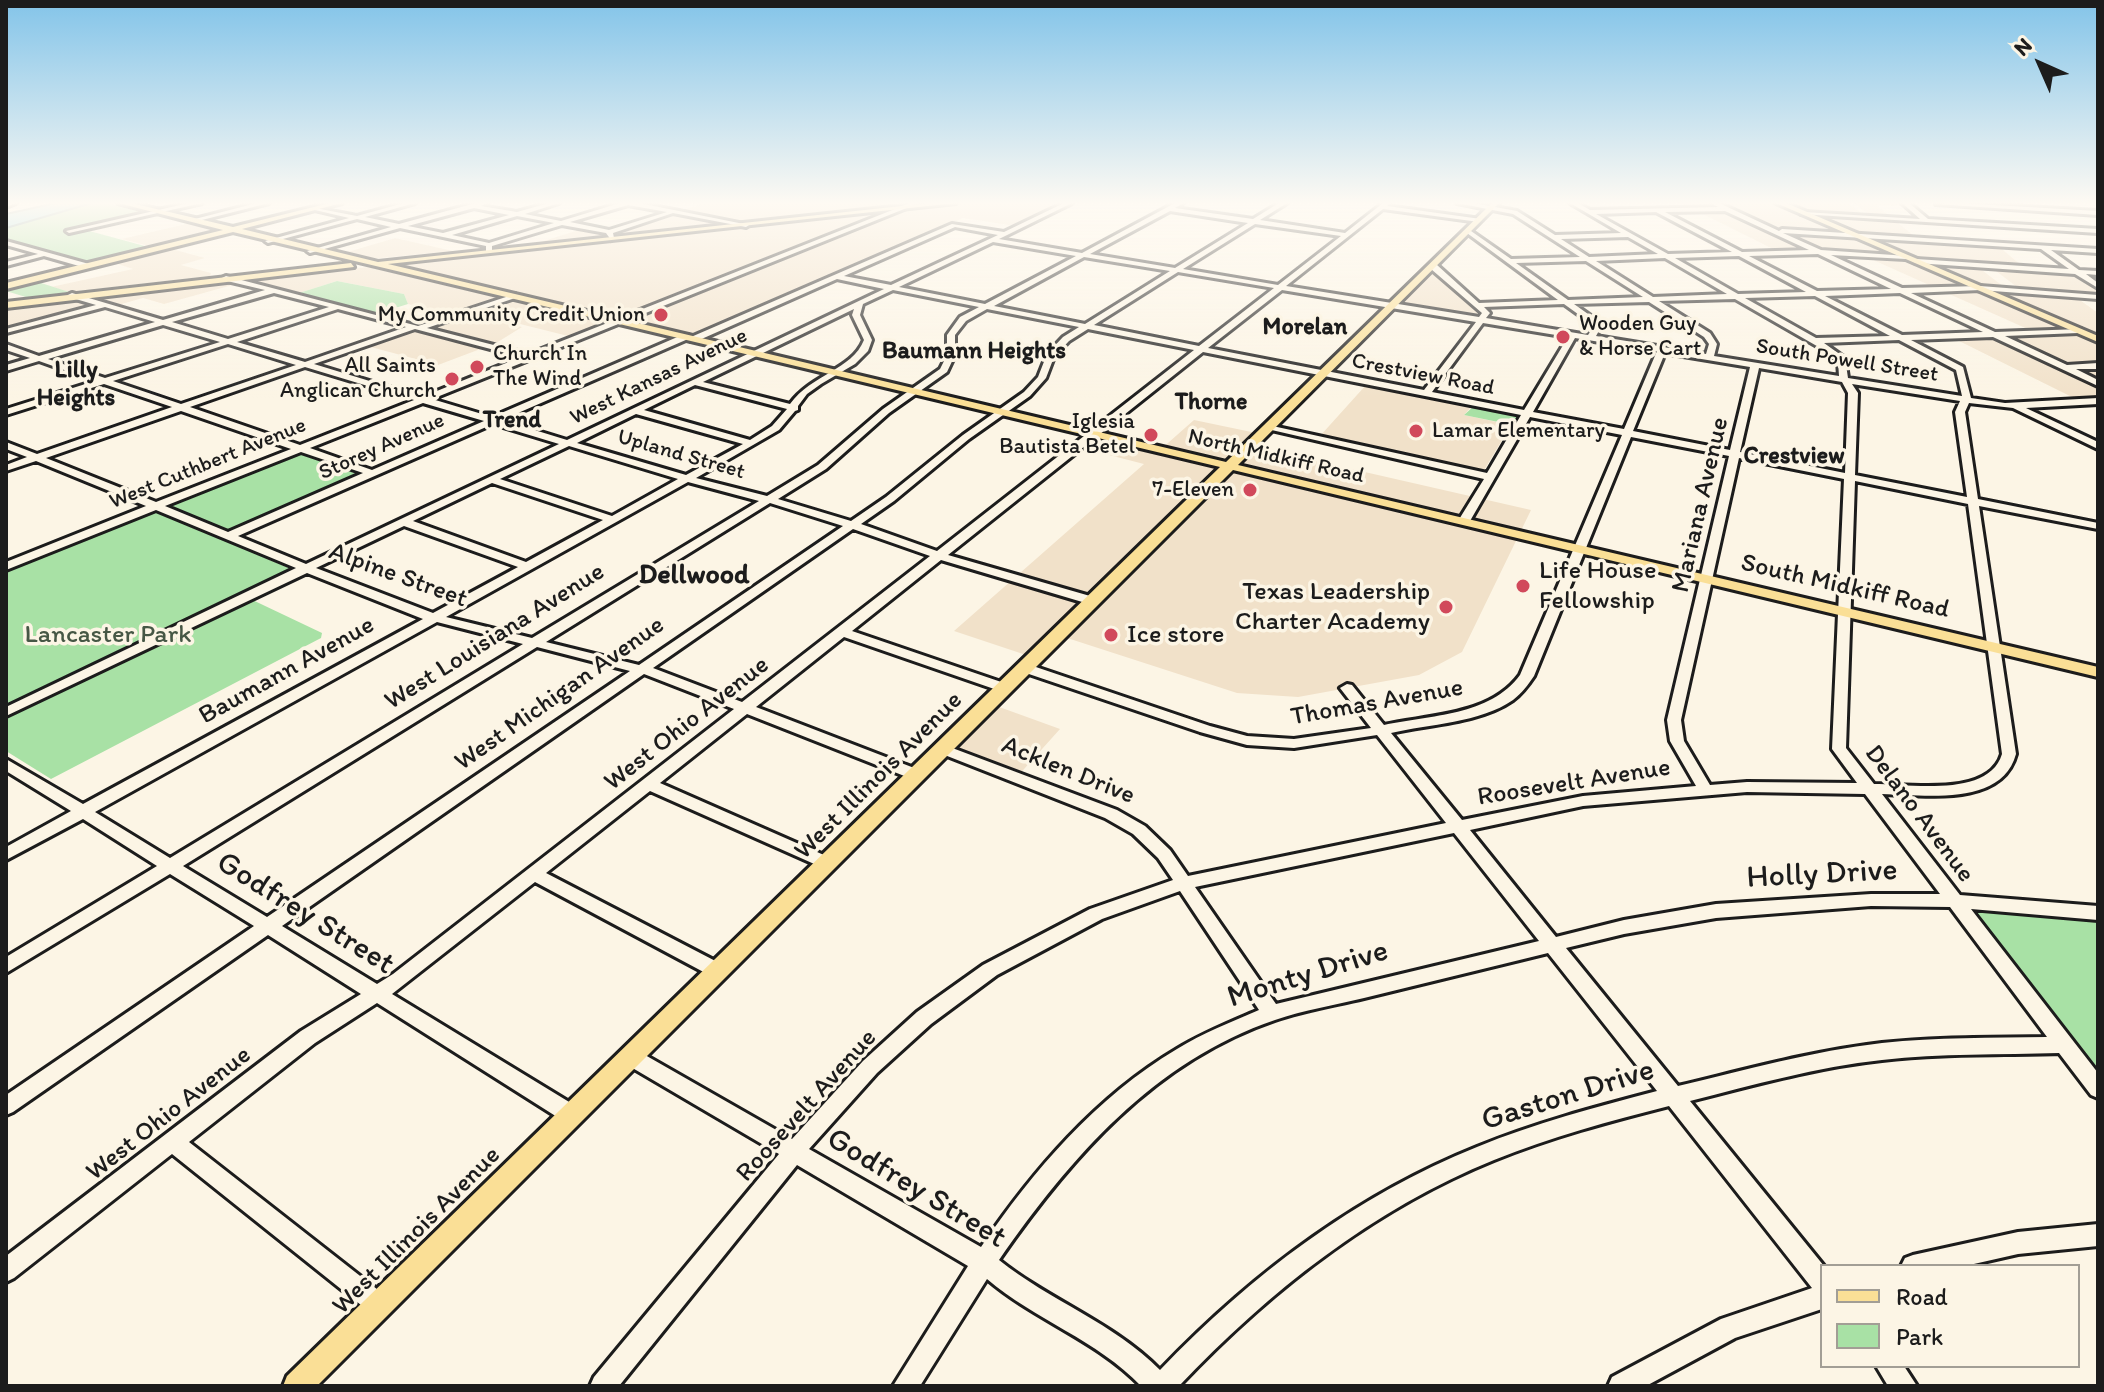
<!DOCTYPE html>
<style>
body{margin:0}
#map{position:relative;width:2104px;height:1392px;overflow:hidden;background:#fcf5e5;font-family:Itim,sans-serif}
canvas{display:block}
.frame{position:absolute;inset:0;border:8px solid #1c1c1c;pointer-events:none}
.legend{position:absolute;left:1820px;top:1264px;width:260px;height:104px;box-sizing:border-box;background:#fcf5e5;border:2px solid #a29e95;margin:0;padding:10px 14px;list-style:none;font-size:24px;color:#1c1c1c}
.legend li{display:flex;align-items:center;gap:16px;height:40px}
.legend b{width:40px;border:2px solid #a29e95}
.north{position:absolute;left:2000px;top:24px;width:80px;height:80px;-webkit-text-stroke:6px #fcf5e5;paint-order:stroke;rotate:315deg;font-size:22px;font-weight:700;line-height:32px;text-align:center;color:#1c1c1c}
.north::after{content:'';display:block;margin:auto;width:28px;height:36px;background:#1c1c1c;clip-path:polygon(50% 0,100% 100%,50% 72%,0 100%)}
</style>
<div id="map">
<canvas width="2104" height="1392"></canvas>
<div class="frame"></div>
<ul class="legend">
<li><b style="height:10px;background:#fadf96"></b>Road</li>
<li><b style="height:22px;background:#a8e1a5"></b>Park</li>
</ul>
<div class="north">N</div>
</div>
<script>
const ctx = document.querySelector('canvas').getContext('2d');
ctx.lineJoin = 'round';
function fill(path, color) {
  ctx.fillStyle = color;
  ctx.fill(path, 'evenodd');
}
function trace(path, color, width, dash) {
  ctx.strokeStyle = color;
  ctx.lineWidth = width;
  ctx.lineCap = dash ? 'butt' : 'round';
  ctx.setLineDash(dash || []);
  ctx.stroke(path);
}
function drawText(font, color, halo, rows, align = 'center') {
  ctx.font = font + ' Itim,sans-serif';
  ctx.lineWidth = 7;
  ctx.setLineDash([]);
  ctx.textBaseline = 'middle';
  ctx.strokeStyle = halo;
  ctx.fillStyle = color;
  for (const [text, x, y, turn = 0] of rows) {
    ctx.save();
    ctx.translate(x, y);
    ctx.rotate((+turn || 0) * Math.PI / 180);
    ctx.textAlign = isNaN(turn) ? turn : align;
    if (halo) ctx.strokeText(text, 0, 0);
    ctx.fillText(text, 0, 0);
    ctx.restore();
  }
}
fill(new Path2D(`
 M692,203H1065L1015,226L963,218L697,336L394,265L559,244L525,247L585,228L609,232L700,205Z
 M1681,203H1849L1865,217L1870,216L1855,203H1900L1903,206L1876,205L1919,240L1996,244L2022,266L1974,264L2012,293L2077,298L2098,313V401L2082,402L1949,336L2032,331L1862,255L1781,253Z
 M190,223L213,231L153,247L122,239Z
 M395,238L453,251L371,259L341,254Z
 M168,248L205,258L181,265L211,273L210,276L69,292L51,287L133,269L112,262Z
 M368,267L499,298L452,315L408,304L404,294L337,281L296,294L244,280Z
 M1992,268L2073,273L2098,290V295L2021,290Z
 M1431,269H1436L1487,312L1481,320L1391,306Z
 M225,281L236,284L164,304L143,298L118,305L90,297Z
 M75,300L92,305L6,329V308Z
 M508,300L604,323V324L572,337L472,312Z
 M468,314L522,327L493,345L428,328Z
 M413,330L483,348L438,365L367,346Z
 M1366,385L1472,406L1464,415L1511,425L1483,472L1320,436Z
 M1194,420L1261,434L1251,446L1531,510L1462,652L1419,675L1298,697L1237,693L1061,636L1038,659L954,631L1144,464L1078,447L1095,434L1160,450Z
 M991,704L1060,729L1016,778L944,751Z`), '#f1e1c9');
fill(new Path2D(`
 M92,203H108L145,213L82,229L152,248L86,264L6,241V228Z
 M35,281L69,292L29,298L6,291Z
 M337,281L404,294L408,304L376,314L296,294Z
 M1474,406L1515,414L1519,416L1513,425L1464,415Z
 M297,453L360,475L217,537L291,569L242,595L322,633L321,638L51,779L6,751V568Z
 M1954,901L2098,913V1086Z`), '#a8e1a5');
const water = new Path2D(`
 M56,203H92L6,228V214Z`);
fill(water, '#8dddea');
trace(water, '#609098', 2);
const minor = new Path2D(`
 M6,203H16L6,207Z
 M189,203H202L69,233L66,231Z
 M257,203H269L194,222L191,220Z
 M404,203H415L365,217L399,224L476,203H487L481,206L517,212L549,203H559L525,214L561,221L620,203H639L749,225L746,227L673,213L613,233L614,238L611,240L606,233L562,225L492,246V251L489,253L486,251V246L400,228L310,253L307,251L391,227L357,219L268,243L265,241L349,218L315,210V208L357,216ZM628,205L667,212L609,230L570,222ZM474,208L509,215L443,233L408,226ZM517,216L554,223L489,243L452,235Z
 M910,203H919L432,399L492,417L682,335H688V339L502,420L567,440L884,289L837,279L697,341H691V337L952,224L1004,232L1064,203H1072L999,239L1082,253L1175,203H1183L1175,208L1253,219L1279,203H1287L1260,220L1345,233L1383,203H1390L1387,206L1481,219L1479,222L1383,209L1286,286L1479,317L1482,313L1431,269V265H1437L1479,303L1558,300L1467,233V231H1471L1511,259L1580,257L1513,214L1457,203H1473L1517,211L1555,235L1621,233L1570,203H1578L1590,210L1718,207L1711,203H1719L1779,231L1782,229L2098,249V253L2051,250L2079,270L2098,271V275L2086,274L2098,283V288L2075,274L1916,263L1912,261L1916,259L2069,269L2041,249L1783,233L1821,250L1908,256L1906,259L1831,255L1902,288L1980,286L2098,295V299L1980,290L1911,293L1995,332L2081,329L2082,331L2078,333L2005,336L2067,365L2098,363V369H2076L2098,380V386L1993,337L1911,340L1963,367L1971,398L2005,403L2098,398V404L2026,408L2098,442V449L2013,408L1969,403L1965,412L1978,499L2098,523V529L1979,506L2016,754C2002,807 1924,795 1882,794L1960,895L2098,906V920L1971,909L2098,1073V1098L2091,1095L2059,1053C2000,1055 1941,1053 1882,1060C1817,1067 1753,1085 1690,1101L1824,1266H1822V1309L1735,1338L1646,1386H1608L1612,1377L1721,1319L1812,1288L1669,1106C1610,1121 1551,1137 1494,1160C1373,1209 1268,1292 1179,1386H1141C1097,1340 1035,1320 987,1279L920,1386H893L968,1266L797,1165L619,1386H590L594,1377L779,1154L624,1063L621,1057L624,1051L631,1049L638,1051L792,1139L863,1061L917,1012L983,965L1090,909L1173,880L1158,858L1133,834L1105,818L937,752L935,749L937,746H947L1117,810L1145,826L1170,850L1188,876L1446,823L1377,735L1294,748L1247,745L1200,732L1020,671L1018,668L1025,664L1030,665L1210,726L1247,736L1294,739L1371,728L1340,688L1347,684L1352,685L1384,725C1430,715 1490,716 1520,675L1622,435L1530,417L1470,521L1464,524L1458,521L1484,479L1263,428L1268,425L1487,473L1521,415L1203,352L948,555L1097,598L1099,601L1097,604H1089L941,560L852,631L1010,685L1012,688L1010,691H1000L844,637L756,707L922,771L925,775L922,779H912L747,714L660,783L833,859L835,863L833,867L827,869L821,867L650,791L546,873L725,966L727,971L725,976L718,978L711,976L535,882L392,994L579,1108L582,1115L579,1122L572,1124L565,1122L377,1003L315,1043L189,1142L387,1297L391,1305L387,1313L379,1317L371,1313L172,1154L14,1278L6,1282V1256L301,1031L361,994L268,935L13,1112L6,1115V1095L254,926L170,874L6,973V957L157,866L83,819L6,860V847L71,811L6,771V759L83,804L423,619L307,573L6,716V707L296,568L156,510L6,570V562L146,506L36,461L6,471V465L27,457L6,449V442L37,454L172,407L104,384L6,415V409L95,381L39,361L6,371V365L30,358L6,350V344L39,356L155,322L105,307L6,333V329L96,305L69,297L68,295L72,293L163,320L265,290L223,280L222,278L226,276L418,326L515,294V298L427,328L529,354ZM1170,211L1248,223L1175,268L1090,254ZM1725,211L1809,250L1742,252L1665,212ZM1656,212L1732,252L1668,254L1596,214ZM1255,224L1341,236L1278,285L1183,269ZM955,227L998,235L891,285L844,276ZM1628,237L1658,254L1589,257L1561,239ZM993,242L1076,256L985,304L899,287ZM1818,254L1891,289L1817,291L1749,256ZM1739,256L1806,292L1738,294L1675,258ZM1084,257L1170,271L1085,324L994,306ZM1665,258L1727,294L1653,297L1596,261ZM1586,261L1643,297L1568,300L1516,263ZM1178,272L1274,288L1199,346L1094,325ZM893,290L979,307L960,317L947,335V355L940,369L883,409L818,465L767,496L696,478L779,430L795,411L798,410V406L807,394L821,384L855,364L868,351L872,340L860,315L863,304ZM1282,290L1476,322L1424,390L1208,348ZM274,293L329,307L228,339L172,322ZM1900,293L1983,332L1902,335L1825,296ZM1815,296L1890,336L1816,338L1745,298ZM1735,299L1829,353L1838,361L1839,376L1714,356L1717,344L1710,333L1659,301ZM1649,302L1704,337L1709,344L1706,354L1596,336L1600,329L1595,319L1574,304ZM1564,304L1589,322L1592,329L1588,335L1486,318L1490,313L1484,307ZM338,309L406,327L305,362L237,342ZM854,309L852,315L864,340C852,370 812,374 790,404L703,382ZM987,309L1079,327L1063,337L1047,354L1038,377L1024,392L963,435L886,497L851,521L778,499L826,469L889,413L947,372L955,355V335L966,321ZM1483,323L1568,337L1524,410L1432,392ZM163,325L220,342L105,378L48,359ZM415,329L521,357L422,397L314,364ZM1088,329L1194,350L937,551L861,524L894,501L969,439L1030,396L1046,378L1054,357L1069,341ZM1575,338L1657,351L1624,429L1533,412ZM1899,340L1956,370L1962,396L1848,378L1845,358L1824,343ZM228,344L296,365L181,404L113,381ZM1665,353L1750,367L1730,450L1633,431ZM305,367L414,400L300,445L190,407ZM1759,368L1842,382L1848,393L1845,473L1740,452ZM1852,384L1960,401L1955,412L1967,497L1855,475L1858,393ZM695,385L787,409L772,426L750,440L644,410ZM423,403L484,421L372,470L310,448ZM181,411L291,449L156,502L46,458ZM636,414L743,444L686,475L577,443ZM493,424L559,444L306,564L238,536ZM1631,437L1729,456L1667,720L1670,741L1696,786L1583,796L1462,820L1391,733C1429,724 1480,723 1513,700C1522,693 1528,685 1534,676ZM569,446L678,479L612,516L500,479ZM301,452L363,473L228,532L165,506ZM1739,458L1844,479L1832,749L1857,783L1747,782L1710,785L1684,741L1681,720ZM1855,481L1968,504L2002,754C1989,798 1909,784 1874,784L1846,748ZM688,482L759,501L532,638L446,617ZM492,483L603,520L526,562L413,521ZM770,503L843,526L639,665L546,642ZM404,526L518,567L433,613L316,568ZM853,529L930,556L742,702L653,668ZM437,622L523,644L170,858L95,812ZM537,647L630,671L267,917L183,866ZM644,674L734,709L393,974L377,984L282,926ZM1747,792L1865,794L1940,894H1871L1716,904L1624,920L1556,937L1470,830L1583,806ZM1454,833L1539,941L1276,1004L1195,887ZM1180,891L1259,1010C1231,1022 1203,1033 1177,1049C1096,1097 1033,1171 981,1247L809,1149L877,1073L931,1024L997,975L1102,919ZM1871,906L1950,907L2047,1037C1992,1038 1937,1037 1882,1043C1813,1051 1745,1070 1678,1086L1566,948L1624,934L1716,918ZM1548,953L1657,1091C1596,1107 1535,1123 1477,1147C1355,1196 1250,1276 1160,1370C1114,1323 1050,1301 999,1260C1070,1158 1154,1061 1275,1020C1304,1010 1335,1005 1364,998C1425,983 1487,968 1548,953Z
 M1902,203H1909L1928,219L2098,229V233L1801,214L1804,212L1920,219Z
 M1958,203L2098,211V215L1936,204Z
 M6,241L89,264L90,266L86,268L44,256L6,266V262L38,254L6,245Z
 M2098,1224V1246L2018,1254L1965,1266H1901L1905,1258L1913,1255L2018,1232Z
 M1876,1366H1904L1917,1386H1888Z`);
const major = new Path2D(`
 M118,203H131L233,227L330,203H342L242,229L378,262L930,203H956L388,264L1226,462L1492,203H1499L1238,465L2098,667V677L1233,470L317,1386H283L287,1376L1220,467L233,232L6,289V283L223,230Z
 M1776,203H1786L2098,336V342Z
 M351,263L354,267L6,308V302Z`);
trace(minor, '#1c1c1c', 6);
trace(major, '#1c1c1c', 6);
fill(minor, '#fcf5e5');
fill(major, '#fadf96');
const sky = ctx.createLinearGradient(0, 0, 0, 398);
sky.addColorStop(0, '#83c4e9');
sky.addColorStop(0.51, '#fefaf3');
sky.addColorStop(1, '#fefaf300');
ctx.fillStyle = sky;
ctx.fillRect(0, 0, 2104, 398);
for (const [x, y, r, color] of [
 [661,315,8,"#d1495b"],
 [1563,337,8,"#d1495b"],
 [477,367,8,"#d1495b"],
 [452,379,8,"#d1495b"],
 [1416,431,8,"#d1495b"],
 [1151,435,8,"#d1495b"],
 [1250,490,8,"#d1495b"],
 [1523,586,8,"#d1495b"],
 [1446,607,8,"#d1495b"],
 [1111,635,8,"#d1495b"]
]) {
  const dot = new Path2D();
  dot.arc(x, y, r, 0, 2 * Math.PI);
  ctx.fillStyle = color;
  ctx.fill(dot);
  trace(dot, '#fcf5e5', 3);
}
drawText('22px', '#1c1c1c', '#fcf5e5', [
 ["My Community Credit Union",645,315],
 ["Wooden Guy",1579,324,"left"],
 ["& Horse Cart",1579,349,"left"],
 ["Church In",493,354,"left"],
 ["The Wind",493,379,"left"],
 ["All Saints",436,366],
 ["Anglican Church",436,391],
 ["Iglesia",1135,422],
 ["Bautista Betel",1135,447],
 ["Lamar Elementary",1432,431,"left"],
 ["7-Eleven",1234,490]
], 'right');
drawText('22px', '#1c1c1c', '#fcf5e5', [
 ["South Powell Street",1847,361,9],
 ["Crestview Road",1423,375,11],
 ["West Kansas Avenue",659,377,-26],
 ["Storey Avenue",382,447,-24],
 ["Upland Street",681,455,16],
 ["North Midkiff Road",1276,457,13],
 ["West Cuthbert Avenue",208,464,-22]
]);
drawText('bold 24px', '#1c1c1c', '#fcf5e5', [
 ["Morelan",1305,328],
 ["Baumann Heights",974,352],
 ["Lilly",76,371],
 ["Heights",76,399],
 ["Thorne",1211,403],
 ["Trend",512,421],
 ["Crestview",1794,457]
]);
drawText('26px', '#1c1c1c', '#fcf5e5', [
 ["Mariana Avenue",1701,505,-77],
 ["Alpine Street",398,576,20],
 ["South Midkiff Road",1845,587,13],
 ["West Louisiana Avenue",495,637,-32],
 ["Baumann Avenue",287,671,-29],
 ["West Michigan Avenue",560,694,-35],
 ["Thomas Avenue",1377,703,-10],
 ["West Ohio Avenue",687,724,-38],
 ["Acklen Drive",1068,771,22],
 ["West Illinois Avenue",879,776,-45],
 ["Roosevelt Avenue",1574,783,-9],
 ["Delano Avenue",1919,814,53],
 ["Roosevelt Avenue",807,1106,-48],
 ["West Ohio Avenue",169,1114,-38],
 ["West Illinois Avenue",417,1231,-45]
]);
drawText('26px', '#1c1c1c', '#fcf5e5', [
 ["Life House",1539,571],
 ["Fellowship",1539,601],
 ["Texas Leadership",1430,592,"right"],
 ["Charter Academy",1430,622,"right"],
 ["Ice store",1127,635]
], 'left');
drawText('26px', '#465745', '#fcf5e5', [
 ["Lancaster Park",108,635]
]);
drawText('bold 28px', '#1c1c1c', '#fcf5e5', [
 ["Dellwood",694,576]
]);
drawText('32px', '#1c1c1c', '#fcf5e5', [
 ["Holly Drive",1822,875,-3],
 ["Godfrey Street",305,914,32],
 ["Monty Drive",1308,975,-17],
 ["Gaston Drive",1568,1096,-17],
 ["Godfrey Street",916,1189,31]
]);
</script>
